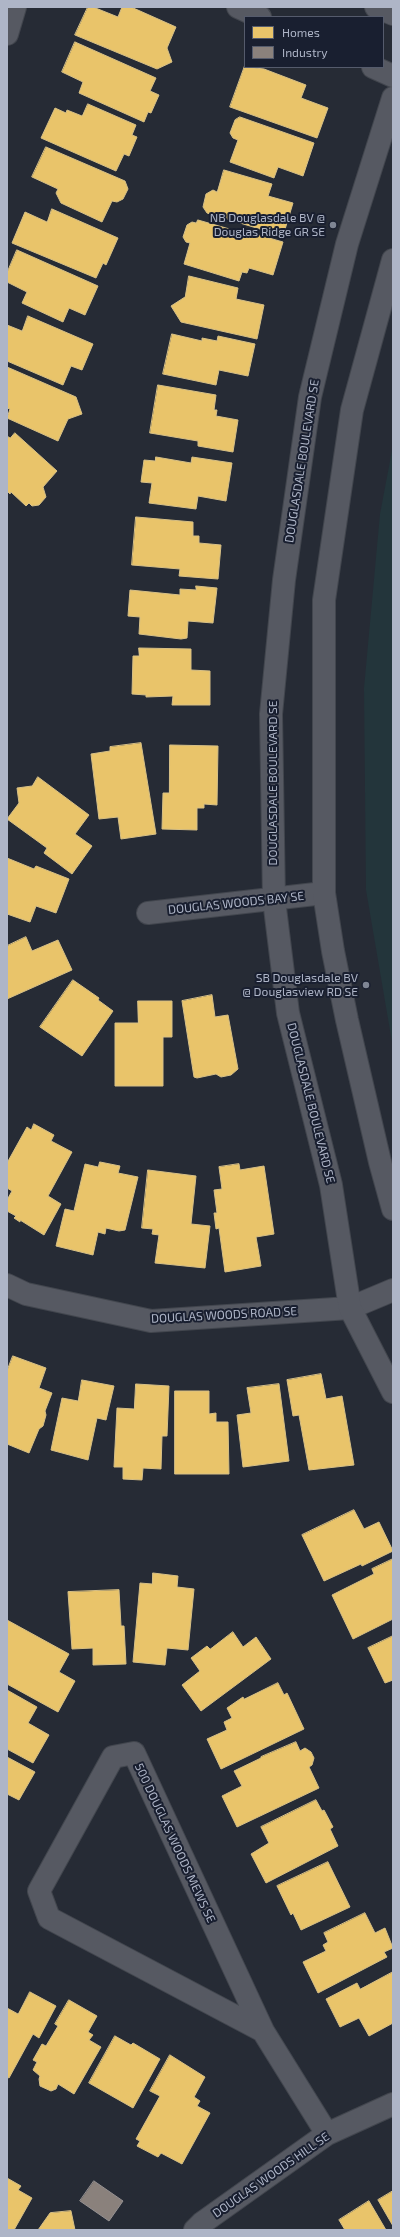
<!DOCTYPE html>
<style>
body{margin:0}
#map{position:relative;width:400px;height:2237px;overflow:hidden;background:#262b35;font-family:"Exo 2",sans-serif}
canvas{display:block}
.frame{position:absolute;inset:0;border:8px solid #aeb5c7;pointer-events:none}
.legend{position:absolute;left:244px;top:16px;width:140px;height:52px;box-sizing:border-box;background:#191f30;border:1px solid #555b6c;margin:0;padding:5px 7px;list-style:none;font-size:12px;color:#aeb5c7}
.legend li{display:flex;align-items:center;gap:8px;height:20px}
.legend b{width:20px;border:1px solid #555b6c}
</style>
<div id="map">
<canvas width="400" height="2237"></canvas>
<div class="frame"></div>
<ul class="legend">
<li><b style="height:11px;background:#e9c46a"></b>Homes</li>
<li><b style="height:11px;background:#8a817c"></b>Industry</li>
</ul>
</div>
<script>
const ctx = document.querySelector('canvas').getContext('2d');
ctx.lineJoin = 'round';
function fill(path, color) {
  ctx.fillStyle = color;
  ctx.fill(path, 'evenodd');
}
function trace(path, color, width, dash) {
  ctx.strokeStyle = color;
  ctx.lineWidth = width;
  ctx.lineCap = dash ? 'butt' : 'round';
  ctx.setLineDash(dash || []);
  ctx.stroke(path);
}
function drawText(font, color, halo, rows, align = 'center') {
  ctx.font = font + ' "Exo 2",sans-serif';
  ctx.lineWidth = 4;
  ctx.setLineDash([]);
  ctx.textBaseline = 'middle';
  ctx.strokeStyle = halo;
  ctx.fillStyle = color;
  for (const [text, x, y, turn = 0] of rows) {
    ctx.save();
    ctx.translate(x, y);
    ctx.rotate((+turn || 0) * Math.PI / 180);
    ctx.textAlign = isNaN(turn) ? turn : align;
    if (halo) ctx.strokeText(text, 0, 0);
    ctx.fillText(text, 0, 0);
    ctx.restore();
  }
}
fill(new Path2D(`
 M393,445V1048L366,890L364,688L380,514Z`), '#23353b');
const homes = new Path2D(`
 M88,7H93L118,17L122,7H131L176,27L167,48L172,62L157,69L75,35Z
 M75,42L156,78L150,91L159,95L151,113L148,112L144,122L79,93L83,82L62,72Z
 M245,65V67L264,69L306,85L301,98L328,108L317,138L230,107Z
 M88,104L136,125L132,135L137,137L129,156L124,154L116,171L41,138L55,108L66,113L67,110L82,116Z
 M240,117L314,143L303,176L278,167L274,178L230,162L238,140L233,138L230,133L235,120Z
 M46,147L125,181L128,189L123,199L117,202L112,201L102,222L61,203L56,193L58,189L32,177Z
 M224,170L272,184L268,196L293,203L283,236L207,213L203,207L206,194L213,190L217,192Z
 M52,209L118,238L106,265L103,263L96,278L12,243L25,212L47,222Z
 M198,220L247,234L248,232L283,242L273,275L249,268L247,273L242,272L239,281L184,264L190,243L186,242L183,237L187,225L192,222L196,223Z
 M17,250L98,286L85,315L69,308L63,322L22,303L27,292L7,282V273Z
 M189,276L238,288L236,299L264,305L257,339L181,322L171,306L185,297Z
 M28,316L93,344L82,370L71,366L63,385L7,361V325L22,331Z
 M172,334L202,341V338L217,341L218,336L255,344L248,376L219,370L216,385L163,374Z
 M7,367L76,397L82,414L68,419L58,441L7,418L10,409L7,408Z
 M158,385L216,395L214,410H217L216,416L238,420L233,452L198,446V441L150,433Z
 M15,433L57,471L43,487L46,497L39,505L32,506L29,503L26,506L11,492L10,494L7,491V436L10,438Z
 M156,457L191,463L192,457L232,463L226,501L198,496L196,509L149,503L152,483L141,482L144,460L155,461Z
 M136,517L193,522V536H199V543L221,545L218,579L179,576L180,569L132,565Z
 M196,586L217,588L213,623L188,621L187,638L181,639L139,634L140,617L128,616L130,590L180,595V589L196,590Z
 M139,648L191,649V670L210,671V705H172L173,696L146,697V695L132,694L133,656H139Z
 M141,743L156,834L121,839L118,817L99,819L91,754L110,751V747Z
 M170,745L218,746L217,805L204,804V808H197V830L162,829L163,793H169Z
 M38,777L89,815L75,834L92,846L72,874L44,853L47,848L7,819L19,803L17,788L32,786Z
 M7,858L34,869L36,866L69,879L56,913L36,906L30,922L7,914Z
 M26,937L32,951L58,940L72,970L7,999V946Z
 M73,980L99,998L98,1000L113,1011L82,1056L40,1027Z
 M212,995L215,1017L228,1015L238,1069L231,1075L221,1077L216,1074L197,1078L194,1077L182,1001Z
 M138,1001H172V1037H163V1086H115V1023H138Z
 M34,1124L54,1135L51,1141L72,1152L48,1196L61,1204L44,1235L20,1220V1222L14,1218L16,1216L7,1211V1200L12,1191L7,1188V1163L27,1127L31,1130Z
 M100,1162L120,1166L118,1173L138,1177L125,1230L119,1231L106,1228L105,1234L98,1232L93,1255L56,1246L65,1209L74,1211L85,1164L98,1167Z
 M239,1164L240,1170L264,1166L274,1234L256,1237L261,1266L225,1272L219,1228L216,1229L214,1213H217L214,1190L222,1189L219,1167Z
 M148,1170L196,1176L191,1224L210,1226L205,1268L155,1263L159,1235L152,1234L153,1229L142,1228Z
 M13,1356L46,1368L39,1388L52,1393L45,1411L46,1415L43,1426L39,1429L29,1453L7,1444V1371Z
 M321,1374L326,1399L342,1396L354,1465L309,1470L299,1415L293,1416L287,1380Z
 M82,1380L114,1386L106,1420L97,1418L88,1460L51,1450L62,1398L78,1401Z
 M136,1384L169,1386L167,1436H162L161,1469L143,1468L142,1480L123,1479V1467H114L117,1408L134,1409Z
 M279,1384L289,1461L243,1467L237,1415L251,1413L247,1388Z
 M175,1391H209V1414L216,1413V1422H228L229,1474H175Z
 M354,1510L364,1529L379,1522L393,1551L362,1566L361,1564L324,1581L302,1535Z
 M393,1559V1619L353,1639L332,1595L374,1574L372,1569Z
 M153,1573L178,1576L177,1587L194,1589L188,1650L167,1648L165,1665L133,1662L140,1583L152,1584Z
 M119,1590L121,1626H124L126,1664L93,1665V1648L72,1649L68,1592Z
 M7,1620L69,1654L59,1672L75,1681L58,1712L7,1684Z
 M233,1632L243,1647L256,1637L271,1659L201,1711L182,1685L200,1671L191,1658L207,1646L210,1649Z
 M393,1636V1680L385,1683L368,1648Z
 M278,1683L284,1695L287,1693L288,1695L304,1729L221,1769L207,1739L227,1730L224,1722L232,1718L227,1708L243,1697L244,1699Z
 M7,1690L37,1707L28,1723L49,1735L33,1763L7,1749Z
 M296,1742L300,1751L305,1748L311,1752L314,1758L312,1765L309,1767L319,1788L237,1827L222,1796L242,1786L234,1771L261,1758V1757Z
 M7,1757L35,1772L19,1800L7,1794Z
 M316,1800L322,1811L324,1810L333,1827L330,1829L338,1846L266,1883L251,1854L269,1843L261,1827Z
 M328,1862L350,1907L301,1930L293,1913L291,1915L277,1886Z
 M365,1913L375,1933L385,1928L393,1948L384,1952L387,1957L318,1993L303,1962L326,1951L323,1945L328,1942L324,1933Z
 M393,1972V2023L369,2036L359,2018L340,2027L326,1999L357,1983L360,1989Z
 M30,1992L56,2006L39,2038L33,2034L9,2078L7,2077V2008L18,2014Z
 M69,2000L97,2016L88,2032L93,2035L89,2040L101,2047L74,2094L58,2084L56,2089L51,2091L40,2086L39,2079L40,2076L33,2070L37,2062L33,2060L42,2044L46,2046L58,2026L55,2024Z
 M115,2036L131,2045L133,2043L160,2059L133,2108L89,2083Z
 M170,2055L205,2077L194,2097L200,2101L197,2106L210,2113L182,2164L161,2153L158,2157L137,2146L140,2141L136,2139L160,2096L150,2091Z
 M7,2178L21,2186L18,2190L32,2198L14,2230H7Z
 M393,2191V2226L378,2200Z
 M369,2201L386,2230H345L339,2220Z
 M71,2211L75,2230H38L50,2213Z`);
fill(homes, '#e9c46a');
trace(homes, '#d7c086', 1);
const industry = new Path2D(`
 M94,2181L123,2201L109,2221L80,2201Z`);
fill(industry, '#8a817c');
trace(industry, '#959192', 1);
const minor = new Path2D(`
 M238,7L260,17
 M376,7L393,14
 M7,34L15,7
 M373,67L393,76
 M148,913L324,893
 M7,1285L26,1294L151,1321L350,1308L393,1290
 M263,2031L49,1918L39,1891L113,1757L134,1753L263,2031L327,2134
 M195,2230L202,2223L327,2134L393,2104`);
const tertiary = new Path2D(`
 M393,98L347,244L310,397L284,580L271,714L274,900L288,1013L331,1185L350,1308L393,1392
 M393,260L352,410L324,600V893L333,951L347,1020L380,1162L393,1209`);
trace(minor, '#42464e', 24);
trace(tertiary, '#42464e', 24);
trace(minor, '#565962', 22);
trace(tertiary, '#565962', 22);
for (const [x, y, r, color] of [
 [333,225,4,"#7e8594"],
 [366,985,4,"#7e8594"]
]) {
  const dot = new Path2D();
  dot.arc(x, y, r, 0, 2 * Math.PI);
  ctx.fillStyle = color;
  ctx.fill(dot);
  trace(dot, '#191f30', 1.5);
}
drawText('12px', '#aeb5c7', '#191f30', [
 ["NB Douglasdale BV @",325,218],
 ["Douglas Ridge GR SE",325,232],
 ["SB Douglasdale BV",358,978],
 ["@ Douglasview RD SE",358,992]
], 'right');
drawText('12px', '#aeb5c7', '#191f30', [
 ["DOUGLASDALE BOULEVARD SE",302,461,-81],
 ["DOUGLASDALE BOULEVARD SE",273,783,-90],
 ["DOUGLAS WOODS BAY SE",236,903,-6],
 ["DOUGLASDALE BOULEVARD SE",311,1103,76],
 ["DOUGLAS WOODS ROAD SE",224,1315,-3],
 ["500 DOUGLAS WOODS MEWS SE",175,1843,65],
 ["DOUGLAS WOODS HILL SE",271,2175,-35]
]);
</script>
